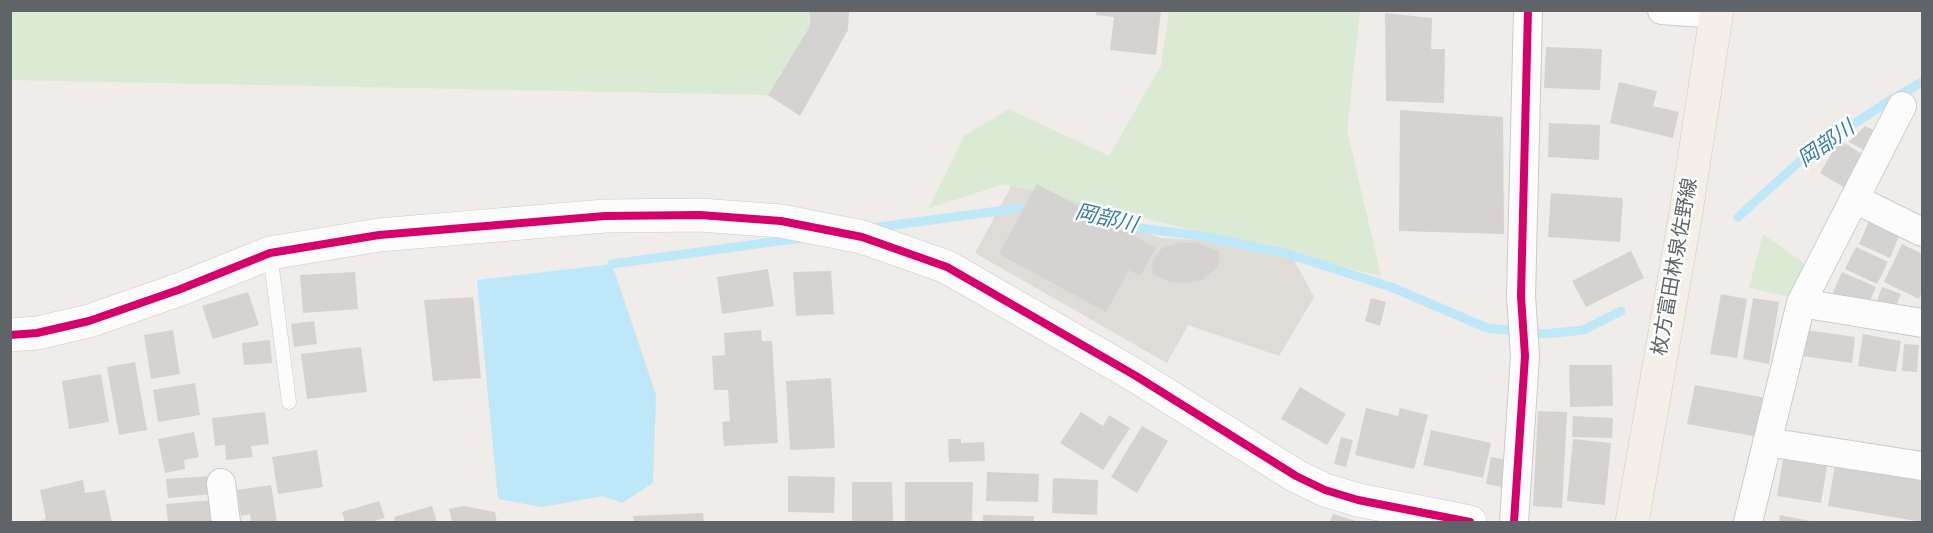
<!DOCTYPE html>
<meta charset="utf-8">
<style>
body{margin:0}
#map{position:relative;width:1933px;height:533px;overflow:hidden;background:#efece9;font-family:"Nunito Sans",sans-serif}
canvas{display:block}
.frame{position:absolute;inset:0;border:12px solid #5e6468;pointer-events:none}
</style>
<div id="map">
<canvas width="1933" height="533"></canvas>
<div class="frame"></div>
</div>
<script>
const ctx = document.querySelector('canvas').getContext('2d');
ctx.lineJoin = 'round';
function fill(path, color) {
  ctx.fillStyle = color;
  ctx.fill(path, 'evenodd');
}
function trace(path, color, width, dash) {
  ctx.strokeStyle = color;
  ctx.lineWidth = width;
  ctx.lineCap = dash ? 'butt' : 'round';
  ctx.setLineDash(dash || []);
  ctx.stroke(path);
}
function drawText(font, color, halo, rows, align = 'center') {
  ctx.font = font + ' "Nunito Sans","Noto Sans JP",sans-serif';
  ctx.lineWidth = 5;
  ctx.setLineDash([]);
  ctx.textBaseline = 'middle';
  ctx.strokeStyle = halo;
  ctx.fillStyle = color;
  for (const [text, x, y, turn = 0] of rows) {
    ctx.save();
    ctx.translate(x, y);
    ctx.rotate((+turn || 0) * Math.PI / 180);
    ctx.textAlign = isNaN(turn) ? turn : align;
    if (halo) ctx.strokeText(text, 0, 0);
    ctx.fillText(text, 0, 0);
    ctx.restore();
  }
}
fill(new Path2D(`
 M1014,181H1030L1160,238L1198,240L1294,260L1314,297L1279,356L1188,325L1167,363L975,253Z`), '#dfdcd7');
fill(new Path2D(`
 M11,11H810V26L768,95L11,80Z
 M1169,11H1360L1347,130L1381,276L1004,184L929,208L964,136L1009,109L1109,156L1161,66Z
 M1763,234L1811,268L1795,298L1749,288Z`), '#daead4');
fill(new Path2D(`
 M612,264L656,395L653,483L622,503L603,496L542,507L498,499L477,280Z`), '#bee7f8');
trace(new Path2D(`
 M1738,217L1809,153L1889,101L1922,82
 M1101,223L1201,236L1288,254L1391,287L1487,328L1545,334L1583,330L1621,311
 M871,228L1036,206
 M612,264L801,238`), '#bee7f8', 9);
fill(new Path2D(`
 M810,10H849L848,30L800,116L768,95L810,26Z
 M1097,10H1161L1156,55L1110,50L1114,17L1096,15Z
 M1385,13L1432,18L1431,49H1445L1444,103L1386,101Z
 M1546,47L1602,49L1600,90L1544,88Z
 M1619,82L1657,91L1653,106L1679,112L1673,138L1610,123Z
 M1400,110L1503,117L1504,234L1399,231Z
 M1549,123L1600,125L1599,160L1548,157Z
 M1865,126L1875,131L1864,150L1849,142Z
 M1839,140L1864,155L1845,188L1820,173Z
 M1037,184L1156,248L1140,276L1129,270L1106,312L999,254Z
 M1551,193L1623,198L1620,242L1548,237Z
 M1869,221L1900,234L1890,258L1859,244Z
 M1179,243H1197L1219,251L1220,258L1217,268L1202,280L1184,283L1170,282L1153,274L1152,265L1154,259L1162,248Z
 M1902,244L1922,254V291L1919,299L1884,282Z
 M1856,247L1888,262L1877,284L1845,269Z
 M1631,251L1644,278L1586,307L1572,281Z
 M768,269L774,306L722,314L717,277Z
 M831,271L834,314L796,316L793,272Z
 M355,272L358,309L303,313L300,275Z
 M1842,272L1876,287L1866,310L1832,295Z
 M1882,287L1901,294L1895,309L1877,301Z
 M248,292L259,325L213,339L202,306Z
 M1721,294L1747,299L1737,358L1710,354Z
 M473,297L481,378L433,381L424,300Z
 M1371,298L1386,302L1380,326L1365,321Z
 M1753,298L1779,302L1769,364L1743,359Z
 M314,321L317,344L294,347L291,324Z
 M173,330L180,374L151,379L144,335Z
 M761,330L762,341H772L778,443L724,446L722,422L730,421L728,390H714L712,356L725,355L724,333Z
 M1806,330L1855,337L1852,363L1802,356Z
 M1863,334L1901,341L1896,372L1858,366Z
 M270,340L272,363L244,365L242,343Z
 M1904,344L1919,345L1917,372L1902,371Z
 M361,347L367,392L307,399L301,354Z
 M135,362L147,430L119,435L107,367Z
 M1569,365H1612L1613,406L1570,407Z
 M101,374L109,422L69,429L62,381Z
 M831,378L835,448L790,450L786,381Z
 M195,383L200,415L158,422L153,390Z
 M1695,385L1766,398L1759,437L1687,424Z
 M1300,387L1346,414L1327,445L1281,419Z
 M1366,408L1398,416L1400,408L1428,415L1414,469L1355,455Z
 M1538,411L1567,412L1562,508L1533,506Z
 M265,412L269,444L251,446L253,457L226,460L225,445L215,446L212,418Z
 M1081,412L1103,426L1109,415L1130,428L1103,470L1060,443Z
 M1573,416L1613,418L1612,438L1572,437Z
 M1142,426L1168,441L1137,493L1111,477Z
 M1431,430L1491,443L1483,478L1423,465Z
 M194,432L199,457L184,460L185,469L165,473L158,439Z
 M1341,437L1353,440L1346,467L1334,464Z
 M948,439H961V443L984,442L985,461L949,462Z
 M1573,439L1611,443L1605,505L1567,501Z
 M317,450L323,487L278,494L272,457Z
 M1491,457L1513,461L1508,488L1486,484Z
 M1783,459L1827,466L1821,503L1777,496Z
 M1835,464L1922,478V522L1828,506Z
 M987,472L1039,474L1038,502L986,501Z
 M211,476L213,494L168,498L166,479Z
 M788,476L835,477L834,513L788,512Z
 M1053,478L1098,480L1097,515L1052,513Z
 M83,480L85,493L105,490L112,522H36L46,519L40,490Z
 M852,482H892L893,522H852Z
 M905,482H973L972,522H905Z
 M271,485L277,522H251L250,514L241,516L237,490Z
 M214,500L215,521L168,522L166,504Z
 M379,501L385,518L371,522H345L342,512Z
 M432,506L437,522H395L394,517Z
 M464,506L495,512L497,522H452L449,509Z
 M703,513L704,522H634L633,516Z
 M1333,514L1359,522H1330Z
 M983,515L1034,516V522H983Z
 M1780,515L1810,521V522H1779Z`), '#d5d3d2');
const service = new Path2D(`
 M270,253L289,402`);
const minor = new Path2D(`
 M1662,10L1716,14
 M1855,199L1922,232
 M1801,303L1902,106
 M1767,442L1922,466
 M221,483L226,522
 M1514,522L1525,356L1521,296L1528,10
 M1748,522L1801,303L1922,323`);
const tertiary = new Path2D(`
 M10,335L37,333L89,321L178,290L270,253L379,235L605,216L700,215L781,221L862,237L947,267L1136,376L1296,476L1325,490L1358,500L1470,522`);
const primary = new Path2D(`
 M1632,522L1686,212L1717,10`);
trace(service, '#cbcbcb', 15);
trace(minor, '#cbcbcb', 30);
trace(tertiary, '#cbcbcb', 34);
trace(primary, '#d8c9b6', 34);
trace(service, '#fdfcfc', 14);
trace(minor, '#fdfcfc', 28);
trace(tertiary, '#fdfcfc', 33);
trace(primary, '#f4f0e9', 33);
trace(new Path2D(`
 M10,335L37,333L89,321L178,290L270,253L379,235L605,216L700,215L781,221L862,237L947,267L1136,376L1296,476L1325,490L1358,500L1470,522
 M1514,522L1525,356L1521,296L1528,10`), '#d6006c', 8);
drawText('20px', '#5e6468', '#fff', [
 ["枚方富田林泉佐野線",1676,267,-80]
]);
drawText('italic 21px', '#397da6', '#fff', [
 ["岡部川",1827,145,-35],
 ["岡部川",1106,220,13]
]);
</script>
